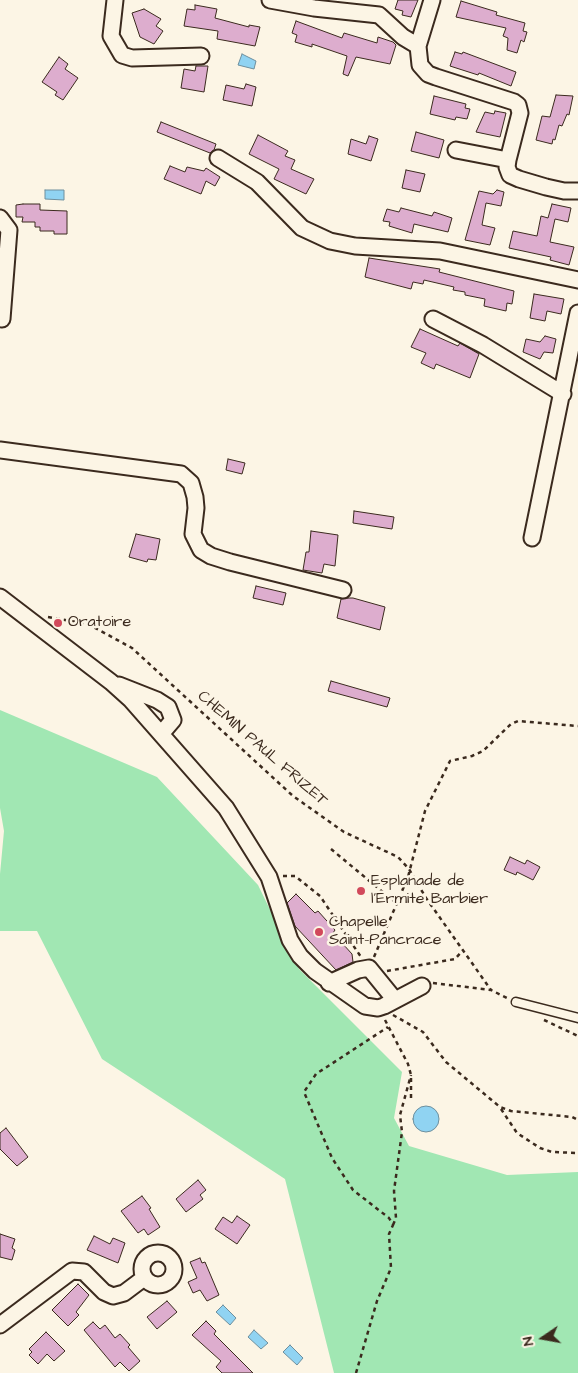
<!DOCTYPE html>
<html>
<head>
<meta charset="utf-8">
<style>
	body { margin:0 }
	#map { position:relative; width:578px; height:1373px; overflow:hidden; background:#fcf5e5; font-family:"Architects Daughter",sans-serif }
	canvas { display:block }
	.north { position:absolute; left:518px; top:1313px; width:50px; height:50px; -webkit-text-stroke:4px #fcf5e5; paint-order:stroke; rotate:258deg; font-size:14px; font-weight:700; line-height:20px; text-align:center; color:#3b2a1e }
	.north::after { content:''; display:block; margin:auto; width:18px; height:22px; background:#3b2a1e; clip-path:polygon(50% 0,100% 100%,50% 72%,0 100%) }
</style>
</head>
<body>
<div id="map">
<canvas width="578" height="1373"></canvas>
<div class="north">N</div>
</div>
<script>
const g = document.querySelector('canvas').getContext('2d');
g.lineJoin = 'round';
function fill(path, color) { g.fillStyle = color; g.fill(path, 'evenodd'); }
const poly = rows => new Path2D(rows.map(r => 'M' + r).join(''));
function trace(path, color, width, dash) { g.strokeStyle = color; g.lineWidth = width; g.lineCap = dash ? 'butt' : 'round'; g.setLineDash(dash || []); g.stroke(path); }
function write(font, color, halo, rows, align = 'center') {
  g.font = font + ' "Architects Daughter",sans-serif'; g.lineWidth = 5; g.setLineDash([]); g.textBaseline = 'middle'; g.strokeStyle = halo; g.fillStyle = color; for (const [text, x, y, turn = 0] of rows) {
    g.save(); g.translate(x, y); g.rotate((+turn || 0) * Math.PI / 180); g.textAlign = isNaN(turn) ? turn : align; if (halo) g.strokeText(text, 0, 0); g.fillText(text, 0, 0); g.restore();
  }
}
fill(poly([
	[0,710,157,777,258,885,299,969,402,1072,394,1118,409,1146,507,1175,578,1172,578,1373,334,1373,285,1179,102,1059,37,931,0,931,0,874,4,831,0,808]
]), '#a1e7b3');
const water = poly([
	[242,54,256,61,254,69,238,65,242,54],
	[45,190,64,190,64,200,45,199,45,190],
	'413 1119a13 13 0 1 1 26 0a13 13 0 1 1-26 0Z',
	[223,1305,236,1318,230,1325,216,1312,223,1305],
	[254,1330,268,1343,261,1349,248,1337,254,1330],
	[290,1345,303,1358,297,1365,283,1352,290,1345]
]);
fill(water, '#90d3f2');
trace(water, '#6e8f9d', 1);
const building = poly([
	[398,0,418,0,411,17,402,15,403,11,395,9,398,0],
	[461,1,497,12,496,15,525,23,523,31,527,32,524,42,521,40,517,53,507,50,508,38,503,36,506,28,456,17,461,1],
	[195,5,217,9,215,18,249,27,249,25,260,27,255,46,217,39,218,31,184,26,187,9,195,10,195,5],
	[144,9,161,19,156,26,163,31,154,44,140,37,132,13,144,9],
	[296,21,342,38,344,33,377,43,378,37,393,42,396,45,390,64,356,57,348,76,343,74,347,56,312,44,312,47,295,42,297,35,292,33,296,21],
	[455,52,462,54,463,52,516,72,511,86,479,73,478,75,450,66,455,52],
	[59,57,68,64,65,69,78,78,63,100,55,95,57,92,42,82,59,57],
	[196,66,208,66,204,92,181,88,184,69,195,71,196,66],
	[246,84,256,87,252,106,223,100,226,85,244,89,246,84],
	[556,95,573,96,569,115,567,114,562,126,559,125,555,140,553,139,552,144,536,140,542,116,550,117,556,95],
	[434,96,466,104,465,108,470,109,467,119,456,117,455,120,430,114,434,96],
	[495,111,506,113,500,137,476,132,485,112,494,114,495,111],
	[161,122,216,144,214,150,210,153,157,132,161,122],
	[416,132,444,140,439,158,411,151,416,132],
	[258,135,288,151,285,156,295,160,291,169,314,179,306,194,274,179,279,169,249,154,258,135],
	[369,136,378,139,371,161,348,154,351,139,366,144,369,136],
	[170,166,185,172,187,167,204,171,206,168,220,177,215,186,206,181,201,194,164,179,170,166],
	[406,170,425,174,420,192,402,188,406,170],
	[497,190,504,192,501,206,486,203,482,225,495,228,490,245,465,240,479,191,493,194,497,190],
	[23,204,40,204,40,210,67,211,67,234,54,234,54,231,40,231,40,227,35,227,35,222,22,222,23,217,16,217,16,205,23,204],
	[552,204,571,208,568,222,555,219,550,242,574,247,569,265,550,260,551,257,509,248,513,231,537,236,541,216,548,218,552,204],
	[401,208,432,216,434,212,452,218,448,232,414,224,412,233,389,226,390,222,383,221,387,209,399,212,401,208],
	[369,258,440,269,439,272,514,291,512,304,507,303,506,311,484,306,485,299,465,295,465,292,453,290,454,287,424,280,423,284,413,282,411,289,365,277,369,258],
	[534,294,564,299,561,314,547,311,545,321,530,318,534,294],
	[420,329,458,346,460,343,479,354,470,378,436,364,434,369,421,363,426,353,411,347,420,329],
	[545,336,556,339,553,353,544,352,540,359,523,352,526,339,540,342,545,336],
	[228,459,245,463,242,474,226,470,228,459],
	[354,511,394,517,392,529,353,523,354,511],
	[311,531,338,535,335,566,324,564,322,573,303,570,306,552,309,552,311,531],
	[136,534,160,539,156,560,148,559,147,562,129,557,136,534],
	[256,586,286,593,283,605,253,598,256,586],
	[348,598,353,598,385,607,380,630,337,618,341,599,348,598],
	[331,681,390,698,387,707,328,691,331,681],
	[510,857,525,864,527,860,540,867,533,880,517,872,516,875,504,870,510,857],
	[296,894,315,913,318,911,335,930,333,933,352,954,353,962,336,970,295,926,287,903,296,894],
	[6,1128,28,1157,17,1166,0,1149,0,1133,6,1128],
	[198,1180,206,1190,200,1195,203,1199,186,1212,176,1199,198,1180],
	[142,1196,151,1208,149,1209,160,1227,148,1235,144,1229,138,1233,121,1211,142,1196],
	[237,1216,250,1225,237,1244,215,1229,223,1217,232,1223,237,1216],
	[0,1234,15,1239,12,1248,15,1250,12,1260,0,1257,0,1234],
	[94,1236,110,1244,113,1238,125,1243,118,1263,87,1250,94,1236],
	[200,1258,202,1263,205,1262,219,1295,207,1301,200,1290,193,1293,188,1282,197,1278,190,1262,200,1258],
	[78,1284,89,1295,76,1312,79,1315,68,1326,52,1310,78,1284],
	[167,1301,177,1312,157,1329,147,1317,167,1301],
	[206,1321,216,1331,214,1334,253,1373,222,1373,216,1367,221,1361,192,1335,206,1321],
	[93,1322,100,1329,105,1325,115,1338,120,1334,130,1345,128,1347,140,1361,129,1371,120,1362,115,1367,84,1330,93,1322],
	[46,1332,65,1351,54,1361,47,1354,38,1364,29,1355,32,1352,29,1349,46,1332]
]);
fill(building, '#ddadce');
trace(building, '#3b2a1e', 1);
const service = poly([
	[516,1002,578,1018]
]);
const minor = poly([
	[115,0,111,36,122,55,132,58,201,56],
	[270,0,314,8,379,15,403,37,418,46],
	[432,0,418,46,420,65,428,74,436,77,514,102,518,105,520,113,508,160,507,167,510,175,519,179,546,187,564,191,578,191],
	[456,150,508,160],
	[218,158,257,182,302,228,330,241,355,246,440,251,578,280],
	[0,218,9,230,2,319],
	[433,319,483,345,563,394],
	[0,450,181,474,191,483,195,497,196,508,193,534,201,550,211,556,230,562,343,590],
	[532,538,578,313],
	[0,597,111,682,131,700,226,808,269,877,290,940,300,956,315,971,365,1006,378,1008,384,1006,422,986],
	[119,685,157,700,168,707,173,720,161,734],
	[329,983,358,970,369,968,395,1000],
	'142 1269a16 16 0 1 1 32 0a16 16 0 1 1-32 0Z',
	[0,1325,72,1271,84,1272,104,1292,113,1296,124,1293,144,1278]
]);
trace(service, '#3b2a1e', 11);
trace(minor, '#3b2a1e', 19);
trace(poly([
	[48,617,88,624,132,648,293,796,344,832,398,857,409,869,426,898,491,990],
	[331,849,396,903],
	[283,876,295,876,320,896,361,957],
	[374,957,408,877,425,811,450,761,472,756,483,751,511,724,518,721,578,726],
	[387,971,455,959,463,950],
	[433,983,491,990,507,998],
	[393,1015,423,1032,446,1062,500,1107,511,1111,572,1117,578,1120],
	[385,1020,408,1064,411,1075,411,1100],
	[544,1020,578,1036],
	[501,1109,517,1133,540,1148,552,1152,578,1153],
	[393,1225,396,1218,394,1191,402,1132,400,1115,411,1075],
	[356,1373,377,1301,391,1268,389,1234,393,1225,389,1218,353,1190,332,1158,304,1092,316,1074,388,1027]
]), '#3b2a1e', 2.5, [4, 4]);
trace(service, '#fcf5e5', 8);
trace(minor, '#fcf5e5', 15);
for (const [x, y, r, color] of [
	[58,623,5,"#d1495b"],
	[361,891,5,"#d1495b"],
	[319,932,5,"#d1495b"]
]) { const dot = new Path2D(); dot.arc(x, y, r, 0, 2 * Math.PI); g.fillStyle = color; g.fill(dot); trace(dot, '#fcf5e5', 2); }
write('16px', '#3b2a1e', '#fcf5e5', [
	["Oratoire",68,623],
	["Esplanade de",371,882],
	["l'Ermite Barbier",371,900],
	["Chapelle",329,923],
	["Saint-Pancrace",329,941]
], 'left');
write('16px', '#3b2a1e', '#fcf5e5', [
	["CHEMIN PAUL FRIZET",262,749,41]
]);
</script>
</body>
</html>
